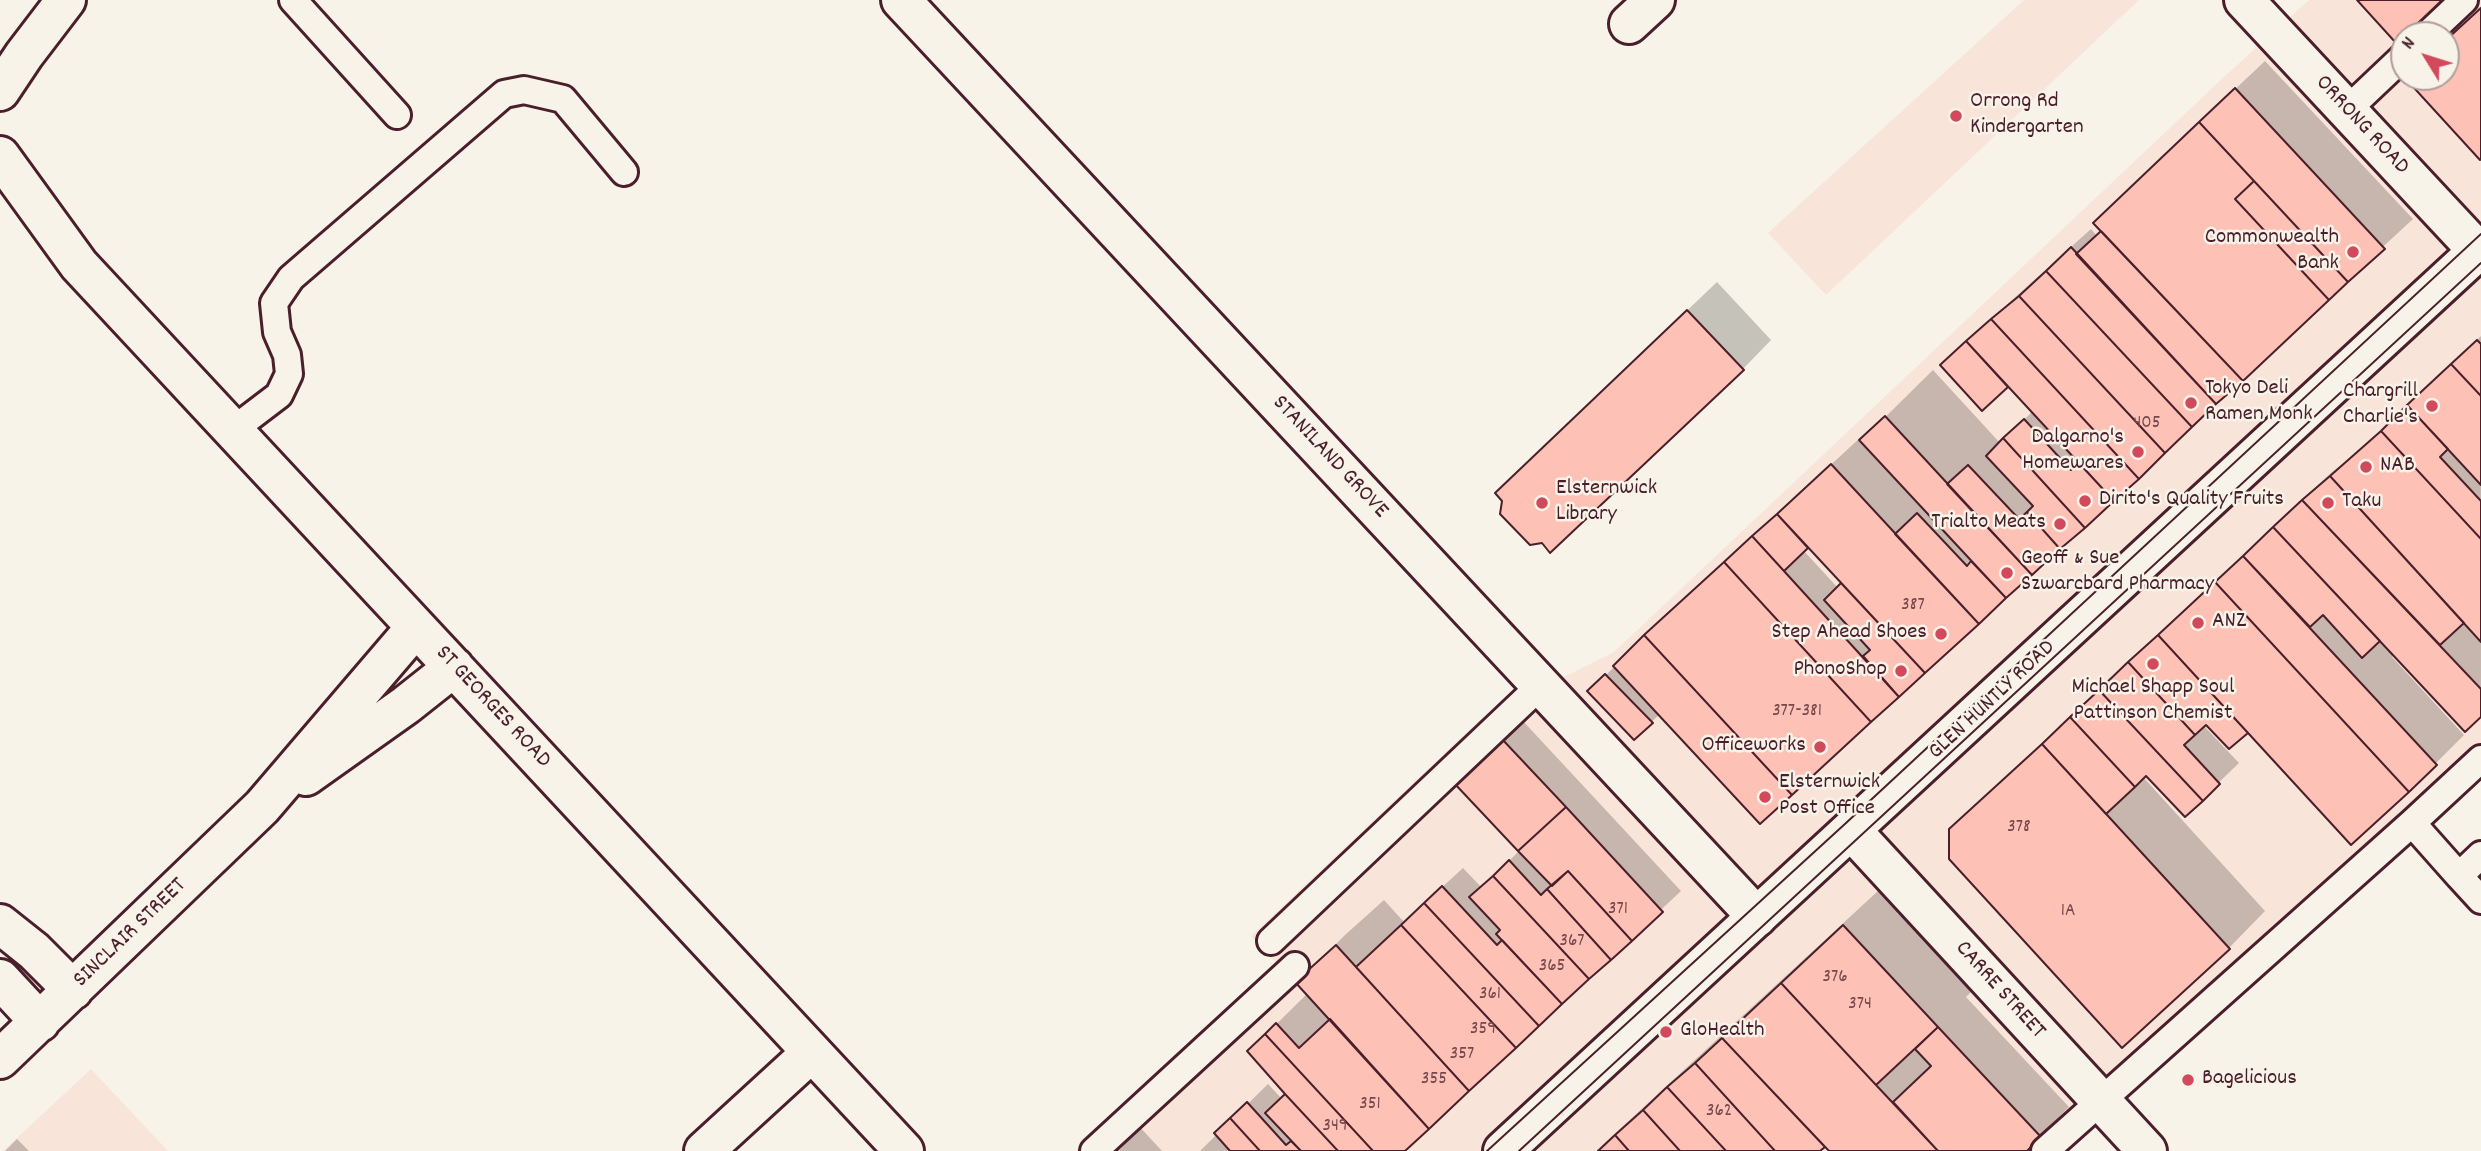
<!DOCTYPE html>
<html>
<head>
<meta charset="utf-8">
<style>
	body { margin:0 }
	#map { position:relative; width:2481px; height:1151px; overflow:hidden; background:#f7f3e8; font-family:Dekko,sans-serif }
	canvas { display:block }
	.north { position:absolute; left:2390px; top:21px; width:70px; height:70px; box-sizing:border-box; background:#f7f3e8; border:2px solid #b29e9c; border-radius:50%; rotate:308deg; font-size:19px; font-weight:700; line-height:28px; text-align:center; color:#4a1f2b }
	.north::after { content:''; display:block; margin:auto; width:24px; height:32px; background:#d1495b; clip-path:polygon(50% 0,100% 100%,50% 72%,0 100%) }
</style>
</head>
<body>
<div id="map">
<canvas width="2481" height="1151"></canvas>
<div class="north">N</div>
</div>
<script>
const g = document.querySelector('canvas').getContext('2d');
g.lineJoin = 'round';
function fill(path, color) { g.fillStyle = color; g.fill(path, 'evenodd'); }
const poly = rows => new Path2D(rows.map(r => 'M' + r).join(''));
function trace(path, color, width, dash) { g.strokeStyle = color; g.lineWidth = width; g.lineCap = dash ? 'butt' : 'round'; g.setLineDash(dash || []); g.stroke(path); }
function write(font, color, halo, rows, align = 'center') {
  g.font = font + ' Dekko,sans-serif'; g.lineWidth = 5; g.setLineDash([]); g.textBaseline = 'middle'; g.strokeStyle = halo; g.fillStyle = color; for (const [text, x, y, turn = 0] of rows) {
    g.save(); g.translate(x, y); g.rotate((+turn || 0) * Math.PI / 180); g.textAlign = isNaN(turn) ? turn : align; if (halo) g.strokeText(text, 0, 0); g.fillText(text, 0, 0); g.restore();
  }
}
fill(poly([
	[2024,0,2139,0,1826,295,1768,233],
	[2309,0,2481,0,2481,779,2055,1151,1076,1151,1279,966,1251,936,1482,718,1614,652,2225,76],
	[2404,35,2446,35,2446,77,2404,77],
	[91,1069,168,1151,3,1151]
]), '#f9e4d9');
fill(poly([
	[2481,6,2481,157,2407,78,2446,77,2446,39],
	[2265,61,2413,219,1760,822,1660,714,1634,738,1590,691,1644,637,1861,437,1863,439,1933,370,2000,443,2033,411,2008,385,1982,409,1962,345,2091,229,2097,236,2103,230,2143,176],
	[1808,545,1843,583,1838,588,1803,550],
	[1717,282,1771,340,1743,369,1526,464],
	[2481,336,2481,715,2395,655,2392,657,2464,735,2435,764,2248,730,2229,747,2206,722,2203,725,2239,763,2185,815,2146,774,2143,777,2265,911,2229,948,1950,829,2332,472,2352,457,2412,402],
	[1522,720,1681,891,1403,1151,1200,1151,1268,1084,1282,1099,1287,1093,1249,1051,1308,993,1298,982,1345,935,1384,900,1404,922,1463,868,1482,888,1520,850,1457,783],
	[1891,879,1984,979,1966,997,2069,1107,2024,1151,1831,1151,1825,1144,1817,1151,1596,1151],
	[1137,1124,1162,1151,1107,1151],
	[17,1139,29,1151,5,1151]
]), '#0003');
const building = poly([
	[2357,0,2446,0,2396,43,2357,0],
	[2481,8,2481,159,2480,160,2405,78,2446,77,2446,40,2481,8],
	[2235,88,2385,249,2348,282,2199,122,2235,88],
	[2199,122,2254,181,2235,199,2329,300,2243,381,2093,223,2199,122],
	[2254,181,2348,282,2329,300,2235,199,2254,181],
	[2101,231,2243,381,2216,404,2076,254,2101,231],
	[2071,247,2216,404,2192,427,2046,271,2071,247],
	[2046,271,2192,427,2165,453,2019,296,2046,271],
	[2019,296,2165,453,2139,479,1991,319,2019,296],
	[1687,310,1744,370,1550,553,1542,543,1530,545,1500,514,1502,501,1495,493,1687,310],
	[1991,319,2139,479,2114,501,1966,341,1991,319],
	[2477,340,2481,344,2481,396,2451,364,2477,340],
	[1966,341,2008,387,1982,411,1940,365,1966,341],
	[2451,364,2481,396,2481,485,2407,405,2451,364],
	[2407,405,2448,449,2440,457,2481,501,2481,539,2381,431,2407,405],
	[1885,416,2032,575,2006,598,1859,440,1885,416],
	[2024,419,2071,470,2079,463,2114,501,2085,528,2003,438,2024,419],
	[2381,431,2481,539,2481,642,2330,476,2381,431],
	[2003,438,2085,528,2060,549,2027,512,2033,506,1986,456,2003,438],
	[1831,464,1979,624,1925,673,1777,514,1831,464],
	[1968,465,2019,519,2027,512,2060,549,2032,575,1947,484,1968,465],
	[2330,476,2464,623,2440,645,2302,500,2330,476],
	[2302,500,2481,689,2481,717,2465,732,2273,527,2302,500],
	[1917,513,1967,566,1971,561,2006,598,1979,624,1895,534,1917,513],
	[1777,514,1808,548,1784,571,1752,536,1777,514],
	[2273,527,2380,641,2362,658,2323,615,2310,627,2243,556,2273,527],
	[1752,536,1899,697,1871,722,1724,562,1752,536],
	[2243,556,2437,765,2409,792,2215,582,2243,556],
	[1724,562,1871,722,1792,795,1644,635,1724,562],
	[2215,582,2409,792,2351,845,2158,635,2215,582],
	[1841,583,1925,673,1899,697,1863,656,1870,650,1824,600,1841,583],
	[1644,635,1792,795,1760,824,1613,666,1644,635],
	[2158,635,2248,733,2229,749,2206,725,2195,735,2128,662,2158,635],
	[2128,662,2195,735,2184,745,2220,784,2203,801,2099,690,2128,662],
	[1605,674,1653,723,1634,740,1587,691,1605,674],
	[2099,690,2203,801,2185,817,2146,776,2135,787,2070,717,2099,690],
	[2070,717,2135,787,2106,814,2042,744,2070,717],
	[1501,738,1566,807,1518,851,1454,783,1501,738],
	[2042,744,2230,949,2122,1048,1949,859,1949,829,2042,744],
	[1566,807,1663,912,1632,941,1568,871,1552,886,1518,851,1566,807],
	[1509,860,1541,895,1547,889,1611,960,1589,979,1493,876,1509,860],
	[1568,871,1632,941,1611,960,1547,889,1568,871],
	[1493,876,1589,979,1562,1004,1496,934,1500,930,1469,897,1493,876],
	[1442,886,1497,945,1502,940,1562,1004,1539,1026,1424,903,1442,886],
	[1424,903,1539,1026,1516,1048,1401,925,1424,903],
	[1401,925,1516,1048,1469,1091,1356,967,1401,925],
	[1843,925,1938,1027,1876,1085,1781,983,1843,925],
	[1336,945,1469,1091,1429,1129,1295,982,1336,945],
	[1781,983,1876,1085,1938,1151,1829,1151,1722,1038,1781,983],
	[1330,1019,1429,1129,1405,1151,1373,1151,1265,1034,1276,1023,1299,1048,1330,1019],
	[1938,1027,2041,1137,2027,1151,1938,1151,1893,1102,1931,1066,1915,1049,1938,1027],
	[1265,1034,1373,1151,1338,1151,1285,1094,1247,1051,1265,1034],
	[1722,1038,1825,1147,1820,1151,1775,1151,1695,1063,1722,1038],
	[1695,1063,1775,1151,1726,1151,1667,1087,1695,1063],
	[1667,1087,1726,1151,1680,1151,1643,1110,1667,1087],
	[1285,1094,1338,1151,1301,1151,1265,1113,1285,1094],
	[1247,1102,1286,1145,1291,1141,1301,1151,1260,1151,1230,1118,1247,1102],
	[1643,1110,1680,1151,1629,1151,1615,1135,1643,1110],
	[1230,1118,1260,1151,1230,1151,1214,1133,1230,1118],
	[1615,1135,1629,1151,1598,1151,1615,1135]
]);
fill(building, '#fdc2b5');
trace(building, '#4a1f2b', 2);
const lane = poly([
	[293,0,397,115],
	[2427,35,2464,0],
	[2347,110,2404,56],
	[233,430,279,395,289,374,287,355,277,332,274,303,291,278,504,94,524,90,563,99,624,172],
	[2412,823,2459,876],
	[2481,855,2459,876,2481,900],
	[1271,941,1541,685],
	[1094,1151,1295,966],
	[2045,1151,2412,823,2481,759]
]);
const street = poly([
	[901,0,1757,917],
	[1629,24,1655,0],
	[0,91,24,55,66,0],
	[0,156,79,265,904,1151],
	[306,776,406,705,454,667],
	[1852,831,2147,1151],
	[0,924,34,951,73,990],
	[0,979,40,1022],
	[0,1059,262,807,416,627],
	[704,1151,812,1052]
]);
const secondary = poly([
	[2244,0,2478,251],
	[1503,1151,2481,248]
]);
trace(lane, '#4a1f2b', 32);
trace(street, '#4a1f2b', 44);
trace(secondary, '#4a1f2b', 44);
trace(lane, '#f7f3e8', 26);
trace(street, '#f7f3e8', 38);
trace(secondary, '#f7f3e8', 38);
trace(poly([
	[1487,1151,1846,823,2481,234],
	[1519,1151,2481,263]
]), '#4a1f2b', 2);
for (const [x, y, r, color] of [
	[1956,116,7,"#d1495b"],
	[2353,252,7,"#d1495b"],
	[2191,403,7,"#d1495b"],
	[2432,406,7,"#d1495b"],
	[2138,452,7,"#d1495b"],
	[2366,467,7,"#d1495b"],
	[2085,501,7,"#d1495b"],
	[1542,503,7,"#d1495b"],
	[2328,503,7,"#d1495b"],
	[2060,524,7,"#d1495b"],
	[2007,573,7,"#d1495b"],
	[2198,623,7,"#d1495b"],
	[1941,634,7,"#d1495b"],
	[2153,664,7,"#d1495b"],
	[1901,671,7,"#d1495b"],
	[1820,747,7,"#d1495b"],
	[1765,797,7,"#d1495b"],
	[1666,1032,7,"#d1495b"],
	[2188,1080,7,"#d1495b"]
]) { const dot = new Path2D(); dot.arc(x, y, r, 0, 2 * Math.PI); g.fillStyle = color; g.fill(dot); trace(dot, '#f7f3e8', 2.5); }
write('19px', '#77484e', null, [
	["405",2147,424],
	["387",1913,606],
	["377-381",1797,712],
	["378",2019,828],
	["371",1618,910],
	["1A",2068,912],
	["367",1572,942],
	["365",1552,967],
	["376",1835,978],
	["361",1490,995],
	["374",1860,1005],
	["359",1483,1030],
	["357",1462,1055],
	["355",1434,1080],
	["351",1370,1105],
	["362",1719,1112],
	["349",1335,1127]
]);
write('23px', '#4a1f2b', '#f7f3e8', [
	["Orrong Rd",1970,103],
	["Kindergarten",1970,129],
	["Commonwealth",2339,239,"right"],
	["Bank",2339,265,"right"],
	["Tokyo Deli",2205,390],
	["Ramen Monk",2205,416],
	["Chargrill",2418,393,"right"],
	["Charlie's",2418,419,"right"],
	["Dalgarno's",2124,439,"right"],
	["Homewares",2124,465,"right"],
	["NAB",2380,467],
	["Elsternwick",1556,490],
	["Library",1556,516],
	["Dirito's Quality Fruits",2099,501],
	["Taku",2342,503],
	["Trialto Meats",2046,524,"right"],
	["Geoff & Sue",2021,560],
	["Szwarcbard Pharmacy",2021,586],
	["ANZ",2212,623],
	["Step Ahead Shoes",1927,634,"right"],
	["PhonoShop",1887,671,"right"],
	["Michael Shapp Soul",2153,689,"center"],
	["Pattinson Chemist",2153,715,"center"],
	["Officeworks",1806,747,"right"],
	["Elsternwick",1779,784],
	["Post Office",1779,810],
	["GloHealth",1680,1032],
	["Bagelicious",2202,1080]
], 'left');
write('23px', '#4a1f2b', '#f7f3e8', [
	["ORRONG ROAD",2361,126,47],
	["STANILAND GROVE",1329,458,47],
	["GLEN HUNTLY ROAD",1993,701,-43],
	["ST GEORGES ROAD",492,708,47],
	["SINCLAIR STREET",131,934,-44],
	["CARRE STREET",1999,991,48]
]);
</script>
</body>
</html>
